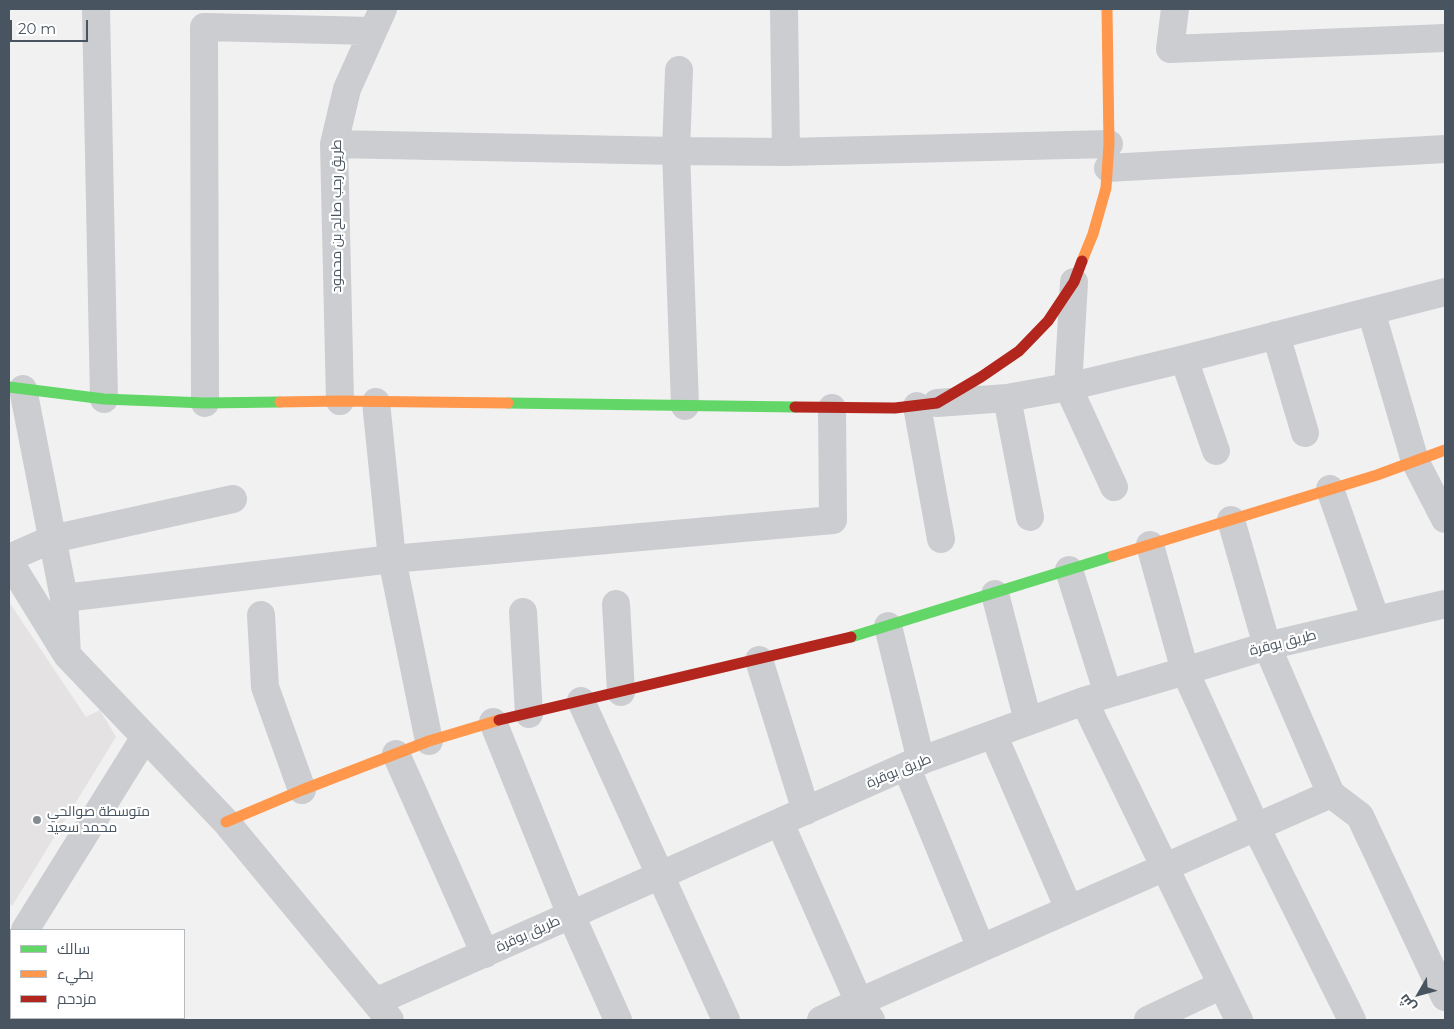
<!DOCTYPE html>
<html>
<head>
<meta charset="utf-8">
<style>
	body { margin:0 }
	#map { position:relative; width:1454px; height:1029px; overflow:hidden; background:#f2f1f1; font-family:Montserrat,Cairo,sans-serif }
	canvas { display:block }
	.frame { position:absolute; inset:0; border:10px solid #48545f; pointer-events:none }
	.legend { position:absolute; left:10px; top:929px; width:175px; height:90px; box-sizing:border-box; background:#fff; border:1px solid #b6bbbf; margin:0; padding:6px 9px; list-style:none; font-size:15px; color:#48545f }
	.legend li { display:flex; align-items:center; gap:10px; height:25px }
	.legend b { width:25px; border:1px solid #b6bbbf }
	.north { position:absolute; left:1394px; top:969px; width:50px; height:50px; -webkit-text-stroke:4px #fff; paint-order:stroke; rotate:232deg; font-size:14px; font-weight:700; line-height:20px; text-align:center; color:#48545f }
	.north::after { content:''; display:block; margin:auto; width:18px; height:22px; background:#48545f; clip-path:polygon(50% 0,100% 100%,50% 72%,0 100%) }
	.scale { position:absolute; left:10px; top:20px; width:78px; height:22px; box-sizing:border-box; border:2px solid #48545f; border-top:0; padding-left:6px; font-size:15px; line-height:18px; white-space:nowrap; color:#48545f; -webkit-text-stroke:4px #fff; paint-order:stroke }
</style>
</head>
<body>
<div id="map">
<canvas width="1454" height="1029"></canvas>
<div class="frame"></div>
<ul class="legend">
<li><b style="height:6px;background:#63d668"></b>سالك</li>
<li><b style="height:6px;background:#ff974d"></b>بطيء</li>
<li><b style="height:6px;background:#b3261e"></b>مزدحم</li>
</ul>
<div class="north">ش</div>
<div class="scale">20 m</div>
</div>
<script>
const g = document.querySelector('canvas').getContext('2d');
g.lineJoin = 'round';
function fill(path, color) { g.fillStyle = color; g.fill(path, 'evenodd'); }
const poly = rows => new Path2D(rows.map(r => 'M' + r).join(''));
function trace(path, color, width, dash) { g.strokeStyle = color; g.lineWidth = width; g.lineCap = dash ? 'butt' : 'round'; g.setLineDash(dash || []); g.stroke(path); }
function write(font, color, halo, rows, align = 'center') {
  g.font = font + ' Montserrat,Cairo,sans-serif'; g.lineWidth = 4.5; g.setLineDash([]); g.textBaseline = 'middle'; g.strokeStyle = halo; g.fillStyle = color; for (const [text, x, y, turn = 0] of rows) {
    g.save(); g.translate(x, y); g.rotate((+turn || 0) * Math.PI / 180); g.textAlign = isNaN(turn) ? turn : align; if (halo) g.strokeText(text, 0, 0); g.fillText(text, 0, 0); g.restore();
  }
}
fill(poly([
	[9,602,86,717,100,710,116,737,12,906,9,903]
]), '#e4e2e3');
trace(poly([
	[96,9,104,399],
	[784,9,786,152],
	[1175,9,1170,49,1445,38],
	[679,70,676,151,685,406],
	[334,144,676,151,786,152,1109,144],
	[1108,168,1445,149],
	[1074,282,1068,387,1114,487],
	[1371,311,1415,461,1445,519],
	[1276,335,1305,433],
	[1184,359,1216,451],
	[23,389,64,598,67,655,226,822,390,1020],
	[1007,398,1030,517],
	[340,401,334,144,347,89,383,9],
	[376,402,392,559,429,741],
	[205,403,204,27,373,31],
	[937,403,1007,398,1068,387,1184,359,1445,292],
	[917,406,941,539],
	[1330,489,1376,620],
	[1231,520,1267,646,1331,794,1360,816,1445,997],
	[1150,545,1185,671,1256,827,1352,1020],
	[9,558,52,539,233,499],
	[9,561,65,652],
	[1069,570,1108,694],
	[995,594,1028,721],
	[64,598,392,559,833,520,832,408],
	[616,604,621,692],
	[523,612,529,714],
	[261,615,265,687,302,790],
	[888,626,921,761],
	[759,660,806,811],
	[581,701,726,1020],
	[1084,701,1239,1020],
	[493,722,571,915,618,1020],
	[993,734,1069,909],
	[396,754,485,954],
	[906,766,981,948],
	[780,823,859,1002,871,1020],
	[25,930,145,737],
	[9,956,11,952],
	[375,1002,906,766,1084,701,1185,671,1267,646,1445,604],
	[821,1020,859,1002,1331,794],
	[1148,1020,1222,985]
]), '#cbcdd0', 28);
trace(poly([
	[9,387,104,399,205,403,280,402],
	[508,403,795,407],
	[851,637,1113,556],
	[9,985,11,987]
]), '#63d668', 11);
trace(poly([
	[1082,261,1093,234,1106,188,1109,144,1107,9],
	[280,402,340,401,508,403],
	[1113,556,1377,475,1445,450],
	[226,822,302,790,429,741,499,720],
	[52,1018,55,1020]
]), '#ff974d', 11);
trace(poly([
	[795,407,895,408,937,403,981,377,1019,351,1048,321,1074,282,1082,261],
	[499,720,851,637]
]), '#b3261e', 11);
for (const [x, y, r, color] of [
	[37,820,5,"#848b92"]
]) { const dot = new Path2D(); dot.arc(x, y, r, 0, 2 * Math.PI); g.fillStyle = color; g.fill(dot); trace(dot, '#fff', 2); }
write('14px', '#48545f', '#fff', [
	["طريق رجب صالح بن محمود",337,216,-90],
	["طريق بوقرة",1283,643,-14],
	["طريق بوقرة",899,771,-22],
	["طريق بوقرة",528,934,-24]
]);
write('14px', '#48545f', '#fff', [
	["متوسطة صوالحي",47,812],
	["محمد سعيد",47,828]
], 'left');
</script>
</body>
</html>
